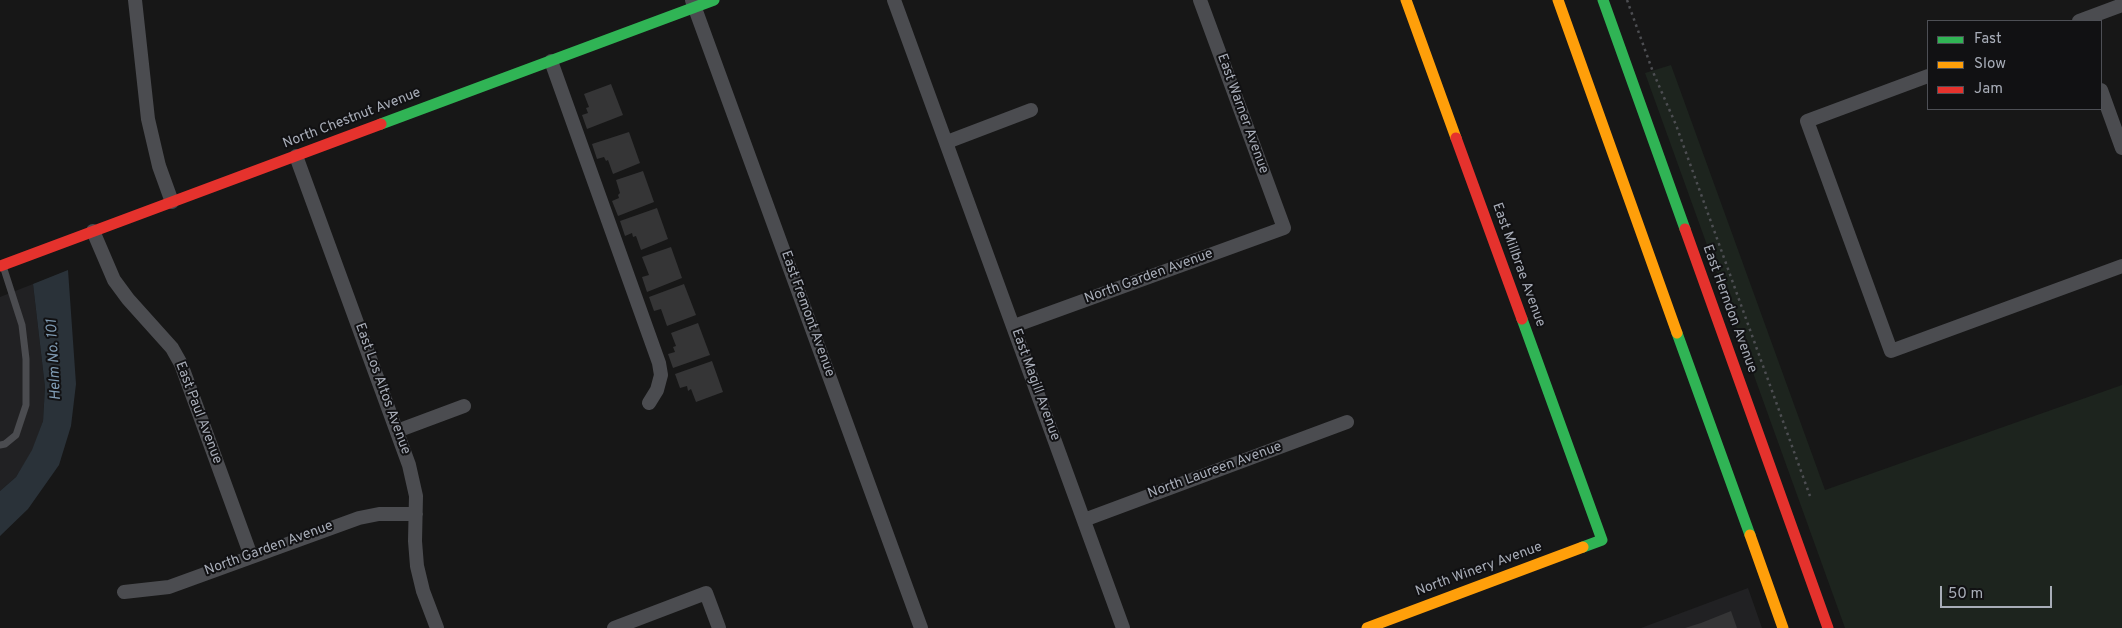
<!DOCTYPE html>
<html>
<head>
<meta charset="utf-8">
<style>
	body { margin:0 }
	#map { position:relative; width:2122px; height:628px; overflow:hidden; background:#171717; font-family:Overpass,sans-serif }
	canvas { display:block }
	.legend { position:absolute; left:1927px; top:20px; width:175px; height:90px; box-sizing:border-box; background:#111113; border:1px solid #4d4f55; margin:0; padding:6px 9px; list-style:none; font-size:15px; color:#a8adb8 }
	.legend li { display:flex; align-items:center; gap:10px; height:25px }
	.legend b { width:25px; border:1px solid #4d4f55 }
	.scale { position:absolute; left:1940px; top:586px; width:112px; height:22px; box-sizing:border-box; border:2px solid #a8adb8; border-top:0; padding-left:6px; font-size:15px; line-height:18px; white-space:nowrap; color:#a8adb8; -webkit-text-stroke:4px #111113; paint-order:stroke }
</style>
</head>
<body>
<div id="map">
<canvas width="2122" height="628"></canvas>
<ul class="legend">
<li><b style="height:6px;background:#30b455"></b>Fast</li>
<li><b style="height:6px;background:#ff9f0a"></b>Slow</li>
<li><b style="height:6px;background:#e5322d"></b>Jam</li>
</ul>
<div class="scale">50 m</div>
</div>
<script>
const g = document.querySelector('canvas').getContext('2d');
g.lineJoin = 'round';
function fill(path, color) { g.fillStyle = color; g.fill(path, 'evenodd'); }
const poly = rows => new Path2D(rows.map(r => 'M' + r).join(''));
function trace(path, color, width, dash) { g.strokeStyle = color; g.lineWidth = width; g.lineCap = dash ? 'butt' : 'round'; g.setLineDash(dash || []); g.stroke(path); }
function write(font, color, halo, rows, align = 'center') {
  g.font = font + ' Overpass,sans-serif'; g.lineWidth = 4; g.setLineDash([]); g.textBaseline = 'middle'; g.strokeStyle = halo; g.fillStyle = color; for (const [text, x, y, turn = 0] of rows) {
    g.save(); g.translate(x, y); g.rotate((+turn || 0) * Math.PI / 180); g.textAlign = isNaN(turn) ? turn : align; if (halo) g.strokeText(text, 0, 0); g.fillText(text, 0, 0); g.restore();
  }
}
fill(poly([
	[33,284,45,387,43,421,33,450,16,477,0,491,0,297],
	[1748,588,1762,628,1641,628]
]), '#212123');
fill(poly([
	[1671,65,1825,490,2122,385,2122,628,1845,628,1645,73]
]), '#1d241e');
fill(poly([
	[68,270,76,384,71,426,59,465,28,509,0,536,0,491,16,477,32,450,43,421,45,387,33,284]
]), '#2a3239');
fill(poly([
	[611,84,623,115,587,129,582,115,588,113,586,108,589,107,584,94],
	[629,132,640,163,613,174,608,160,606,161,604,157,597,159,592,144],
	[643,171,654,202,618,216,612,201,619,198,618,195,620,193,616,180],
	[657,208,668,239,641,250,636,236,633,237,632,233,625,236,620,221],
	[671,247,682,278,647,292,642,277,649,275,642,257],
	[684,284,696,315,667,326,661,309,654,311,649,297],
	[698,323,710,355,673,368,668,354,675,352,673,347,676,346,671,333],
	[712,361,723,392,696,402,691,389,688,391,687,386,680,388,675,374],
	[1731,611,1737,628,1685,628,1701,623]
]), '#353536');
trace(poly([
	[1627,0,1653,72,1676,125,1810,496]
]), '#4d4e52', 2.5, [2.5, 4]);
trace(poly([
	[0,445,5,444,16,435,26,405,26,359,22,325,3,266]
]), '#4b4c50', 7);
trace(poly([
	[135,0,148,119,159,166,172,202],
	[692,0,921,628],
	[894,0,1123,628],
	[2079,21,2122,5],
	[551,61,659,363,661,375,657,390,649,403],
	[1928,76,1807,121,1891,351,2122,266],
	[2101,90,2122,148],
	[947,142,1031,110],
	[296,156,409,465,416,496,415,541,417,566,423,591,437,628],
	[93,231,114,280,128,299,172,348,181,364,251,556],
	[1014,326,1284,228,1200,0],
	[397,431,464,406],
	[1084,520,1347,422],
	[124,592,169,587,359,518,379,514,416,514],
	[614,628,706,593,719,628]
]), '#4b4c50', 14);
trace(poly([
	[1603,0,1685,229],
	[381,124,714,0],
	[1522,319,1602,540,1583,547],
	[1677,333,1750,535]
]), '#30b455', 11);
trace(poly([
	[1406,0,1456,138],
	[1558,0,1677,333],
	[1750,535,1783,628],
	[1367,628,1583,547]
]), '#ff9f0a', 11);
trace(poly([
	[1456,138,1522,319],
	[1685,229,1828,628],
	[0,266,381,124]
]), '#e5322d', 11);
write('14px', '#a8adb8', '#111113', [
	["East Warner Avenue",1242,114,70],
	["North Chestnut Avenue",352,119,-21],
	["East Millbrae Avenue",1518,265,70],
	["North Garden Avenue",1149,277,-20],
	["East Herndon Avenue",1729,309,70],
	["East Fremont Avenue",807,314,70],
	["East Magill Avenue",1035,385,70],
	["East Los Altos Avenue",382,389,70],
	["East Paul Avenue",198,413,69],
	["North Laureen Avenue",1215,471,-20],
	["North Garden Avenue",269,549,-20],
	["North Winery Avenue",1479,570,-20]
]);
write('italic 15px', '#7f9bb3', '#111113', [
	["Helm No. 101",55,360,-93]
]);
</script>
</body>
</html>
